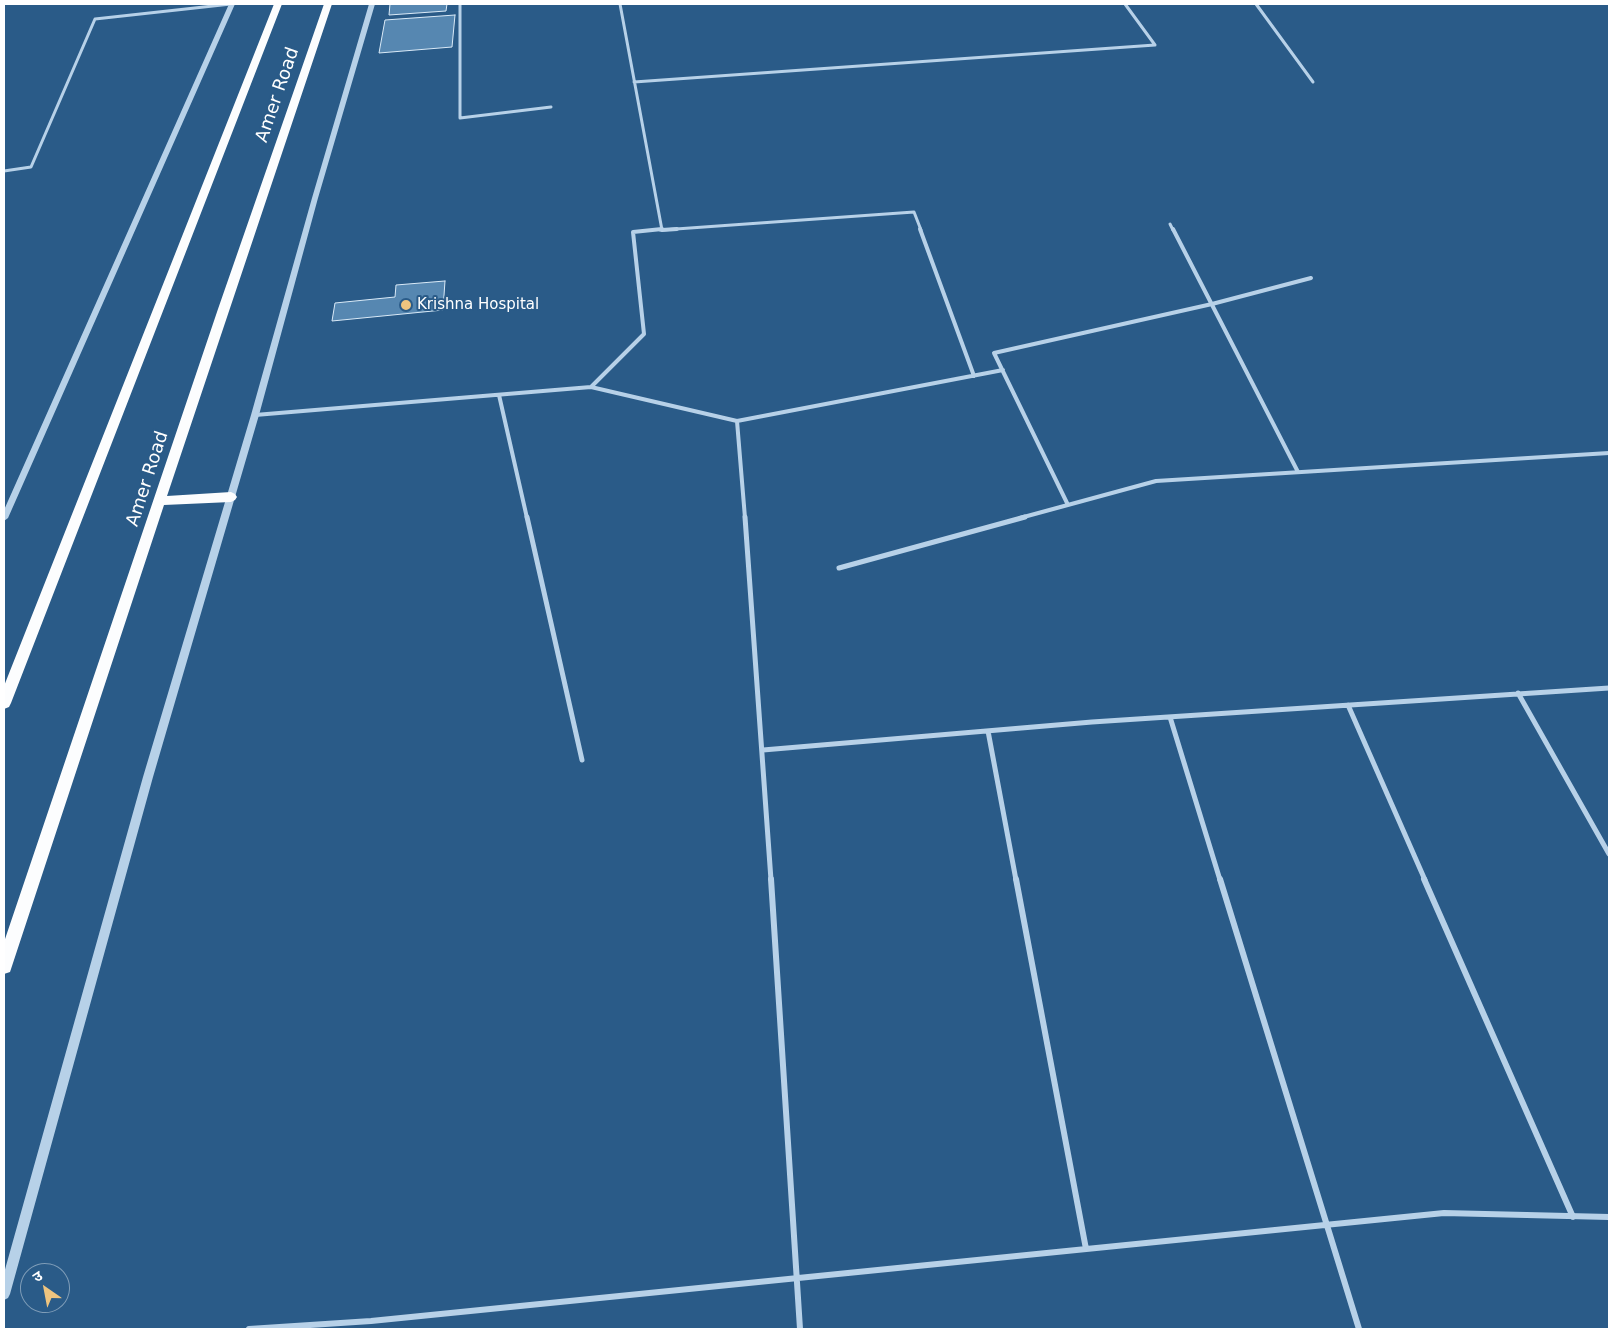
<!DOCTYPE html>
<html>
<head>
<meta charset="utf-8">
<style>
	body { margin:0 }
	#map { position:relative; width:1613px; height:1333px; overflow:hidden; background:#2a5b88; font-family:"DejaVu Sans","Noto Sans Devanagari",sans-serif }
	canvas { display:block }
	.frame { position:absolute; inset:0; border:5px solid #fff; pointer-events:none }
	.north { position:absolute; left:20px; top:1263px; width:50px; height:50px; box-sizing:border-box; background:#2a5b88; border:1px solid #7f9db8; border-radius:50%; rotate:327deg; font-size:14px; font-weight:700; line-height:20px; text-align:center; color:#fff }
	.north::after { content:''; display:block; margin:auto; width:18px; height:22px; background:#eec47f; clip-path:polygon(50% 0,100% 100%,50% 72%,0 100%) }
</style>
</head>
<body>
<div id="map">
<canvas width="1613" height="1333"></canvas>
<div class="frame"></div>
<div class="north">उ</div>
</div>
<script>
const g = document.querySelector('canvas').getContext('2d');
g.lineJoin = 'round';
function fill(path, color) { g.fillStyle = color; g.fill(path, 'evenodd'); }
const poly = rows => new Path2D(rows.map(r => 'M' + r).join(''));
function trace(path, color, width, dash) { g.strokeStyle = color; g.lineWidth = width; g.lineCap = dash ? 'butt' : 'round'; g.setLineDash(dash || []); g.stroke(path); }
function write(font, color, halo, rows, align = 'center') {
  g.font = font + ' "DejaVu Sans",sans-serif'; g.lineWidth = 4; g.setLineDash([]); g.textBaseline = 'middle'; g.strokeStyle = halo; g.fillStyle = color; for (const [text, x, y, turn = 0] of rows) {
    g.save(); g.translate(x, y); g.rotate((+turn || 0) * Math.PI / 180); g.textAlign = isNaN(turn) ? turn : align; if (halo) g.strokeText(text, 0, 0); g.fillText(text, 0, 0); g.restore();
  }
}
const building = poly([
	[390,4,447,4,446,11,389,15,390,4],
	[455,15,452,47,379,53,385,20,455,15],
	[445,281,443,310,332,321,335,303,395,297,396,285,445,281]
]);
fill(building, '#5687b1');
trace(building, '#daeaf7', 1);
trace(poly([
	[460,4,460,118,551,107],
	[620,4,662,230,660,230],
	[1256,4,1313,82],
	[634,82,1155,45,1125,4],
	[4,171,31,167,95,19,231,4],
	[1170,224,1173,230],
	[662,230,914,212,921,230]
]), '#b7d1e8', 3);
trace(poly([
	[920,229,974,376],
	[1173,229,1298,472],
	[662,230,677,229],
	[591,387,737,421,1003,370],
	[499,395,527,518],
	[255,415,591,387,644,334,633,232,662,229],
	[737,421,745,518],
	[1068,505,994,353,1212,304,1311,278],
	[1020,518,1156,481,1609,453]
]), '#b7d1e8', 4);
trace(poly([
	[527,517,582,760],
	[745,517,771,880],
	[839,568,1025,517],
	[1518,693,1609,854],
	[1348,705,1425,880],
	[1170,717,1220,880],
	[988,731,1016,880],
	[763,750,1092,722,1609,688]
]), '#b7d1e8', 5);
trace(poly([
	[771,879,800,1329],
	[1016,879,1086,1249],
	[1220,879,1359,1329],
	[1424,879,1573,1217],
	[249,1329,371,1321,1444,1213,1609,1217]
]), '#b7d1e8', 6);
fill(poly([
	[229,4,235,4,8,518,4,521,4,510,229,4],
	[369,4,375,4,318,198,259,415,153,777,10,1294,8,1298,4,1300,4,1273,143,777,251,415,312,198,369,4]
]), '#b7d1e8');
fill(poly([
	[274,4,282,4,11,703,9,707,4,709,4,686,274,4],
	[324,4,332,4,167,496,231,492,235,494,237,497,235,500,231,502,164,505,12,966,10,972,4,974,4,942,218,309,324,4]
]), '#fcfdfe');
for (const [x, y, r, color] of [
	[406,305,6,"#eec47f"]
]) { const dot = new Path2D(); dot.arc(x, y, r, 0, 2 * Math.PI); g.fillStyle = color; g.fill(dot); trace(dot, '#2a5b88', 2); }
write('15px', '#fff', '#2a5b88', [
	["Krishna Hospital",417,305]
], 'left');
write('18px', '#fff', '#2a5b88', [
	["Amer Road",278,95,-71],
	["Amer Road",148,479,-72]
]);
</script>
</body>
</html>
